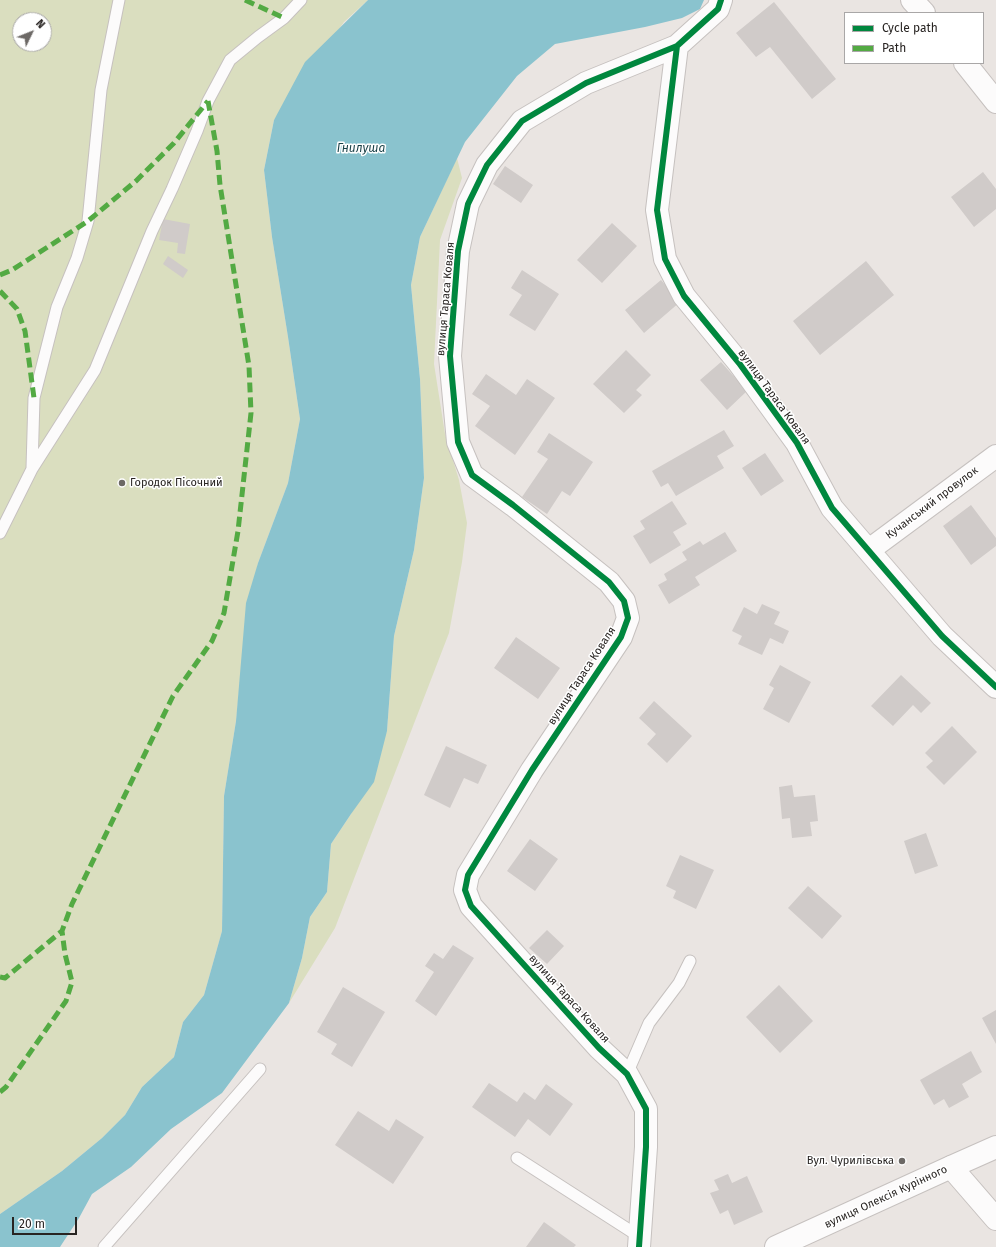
<!DOCTYPE html>
<html>
<head>
<meta charset="utf-8">
<style>
	body { margin:0 }
	#map { position:relative; width:996px; height:1247px; overflow:hidden; background:#eae5e2; font-family:"Fira Sans",sans-serif }
	canvas { display:block }
	.legend { position:absolute; left:844px; top:12px; width:140px; height:52px; box-sizing:border-box; background:#fff; border:1px solid #a9a7a7; margin:0; padding:5px 7px; list-style:none; font-size:12px; color:#282422 }
	.legend li { display:flex; align-items:center; gap:8px; height:20px }
	.legend b { width:20px; border:1px solid #a9a7a7 }
	.north { position:absolute; left:12px; top:12px; width:40px; height:40px; box-sizing:border-box; background:#fff; border:1px solid #a9a7a7; border-radius:50%; rotate:47deg; font-size:11px; font-weight:700; line-height:16px; text-align:center; color:#282422 }
	.north::after { content:''; display:block; margin:auto; width:14px; height:18px; background:#6c6865; clip-path:polygon(50% 0,100% 100%,50% 72%,0 100%) }
	.scale { position:absolute; left:12px; top:1217px; width:65px; height:18px; box-sizing:border-box; border:2px solid #282422; border-top:0; padding-left:5px; font-size:12px; line-height:14px; white-space:nowrap; color:#282422; -webkit-text-stroke:3px #fff; paint-order:stroke }
</style>
</head>
<body>
<div id="map">
<canvas width="996" height="1247"></canvas>
<ul class="legend">
<li><b style="height:5px;background:#00873e"></b>Cycle path</li>
<li><b style="height:5px;background:#53aa43"></b>Path</li>
</ul>
<div class="north">N</div>
<div class="scale">20 m</div>
</div>
<script>
const g = document.querySelector('canvas').getContext('2d');
g.lineJoin = 'round';
function fill(path, color) { g.fillStyle = color; g.fill(path, 'evenodd'); }
const poly = rows => new Path2D(rows.map(r => 'M' + r).join(''));
function trace(path, color, width, dash) { g.strokeStyle = color; g.lineWidth = width; g.lineCap = dash ? 'butt' : 'round'; g.setLineDash(dash || []); g.stroke(path); }
function write(font, color, halo, rows, align = 'center') {
  g.font = font + ' "Fira Sans",sans-serif'; g.lineWidth = 3; g.setLineDash([]); g.textBaseline = 'middle'; g.strokeStyle = halo; g.fillStyle = color; for (const [text, x, y, turn = 0] of rows) {
    g.save(); g.translate(x, y); g.rotate((+turn || 0) * Math.PI / 180); g.textAlign = isNaN(turn) ? turn : align; if (halo) g.strokeText(text, 0, 0); g.fillText(text, 0, 0); g.restore();
  }
}
fill(poly([
	[0,0,368,0,344,22,274,120,264,170,272,237,288,337,300,419,288,483,258,563,242,663,236,721,224,796,222,931,204,995,183,1022,174,1057,142,1087,125,1115,102,1138,62,1171,0,1214],
	[20,20,44,20,44,44,20,44],
	[457,158,462,178,440,240,434,364,445,434,459,480,467,523,462,562,449,633,335,928,289,1003,302,958,310,917,327,892,331,844,351,814,387,731,394,636,414,550,424,478,420,379,411,285,420,237]
]), '#dadebf');
fill(poly([
	[368,0,704,0,700,9,682,18,645,27,555,44,517,76,465,142,420,237,411,285,420,379,424,478,414,550,394,636,387,731,374,782,351,814,331,844,327,892,310,917,302,958,289,1003,222,1093,171,1129,131,1167,92,1194,79,1218,60,1247,0,1247,0,1214,62,1171,102,1138,125,1115,142,1087,174,1057,183,1022,204,995,222,931,224,796,236,721,246,603,258,563,288,483,300,419,288,337,272,237,264,170,274,120,305,62]
]), '#8ac3ce');
fill(poly([
	[774,2,836,79,812,99,770,47,756,57,736,33],
	[505,166,533,185,521,203,493,184],
	[983,172,996,189,996,209,974,227,951,197],
	[163,219,190,224,185,254,177,253,178,243,159,240],
	[612,223,637,246,602,283,577,260],
	[168,256,188,270,183,278,163,264],
	[866,261,894,295,820,355,793,321],
	[522,270,559,294,535,331,509,315,522,295,511,288],
	[661,280,680,302,644,333,625,310],
	[626,350,651,375,636,390,642,395,624,413,593,384],
	[721,362,747,391,727,410,700,380],
	[486,374,516,395,527,379,555,398,515,455,475,426,490,406,472,394],
	[724,430,734,446,717,456,724,468,676,496,668,483,661,487,652,471],
	[549,433,593,462,570,496,562,491,547,514,522,497,548,459,537,452],
	[765,453,784,481,761,496,742,468],
	[672,501,687,524,673,532,681,545,650,564,633,536,645,529,640,521],
	[971,505,996,538,996,546,971,565,943,526],
	[725,532,737,551,695,577,700,585,669,604,658,585,667,580,664,574,687,560,682,552,700,541,703,545],
	[762,604,780,612,774,624,789,631,783,644,770,638,762,655,738,644,742,636,732,631,744,607,757,614],
	[516,637,560,668,538,699,494,668],
	[780,665,811,682,789,723,763,709,774,688,769,685],
	[901,675,931,703,921,713,913,705,893,726,871,706],
	[654,701,692,736,667,763,647,744,656,734,639,718],
	[952,726,977,752,944,785,926,767,933,761,925,753],
	[446,746,487,765,478,784,464,778,450,808,424,795],
	[792,785,794,797,815,795,818,821,810,822,812,836,792,838,790,818,782,819,779,787],
	[926,833,938,866,915,874,904,841],
	[530,839,558,859,535,891,507,871],
	[680,855,714,870,696,909,673,898,676,891,666,886],
	[808,886,842,916,822,939,788,908],
	[547,930,564,946,547,964,529,948],
	[453,945,474,958,436,1016,415,1001,434,972,425,966,434,953,443,959],
	[779,985,813,1021,780,1053,746,1017],
	[343,987,385,1012,352,1067,331,1054,337,1044,317,1032],
	[996,1010,996,1044,982,1018],
	[971,1051,982,1072,962,1084,969,1097,949,1108,944,1099,934,1105,920,1080],
	[489,1083,517,1102,524,1092,535,1100,546,1084,573,1104,550,1136,528,1119,515,1137,472,1107],
	[358,1111,389,1131,396,1119,424,1137,393,1184,335,1145],
	[728,1174,732,1183,747,1176,763,1212,734,1225,728,1210,720,1214,710,1193,719,1190,714,1180],
	[544,1222,576,1245,574,1247,526,1247]
]), '#d0cbc9');
const lane = poly([
	[32,468,34,398,57,307,77,258,88,221,101,90,119,0],
	[0,533,32,469,95,370,152,231,172,189,197,131,208,101,230,60,258,37,284,18,301,0],
	[627,1074,649,1023,679,983,690,961],
	[517,1158,640,1237],
	[104,1247,260,1069]
]);
const street = poly([
	[912,0,924,13],
	[677,46,657,210,665,259,684,296,739,363,797,443,832,508,942,636,996,687],
	[965,63,996,102],
	[869,550,996,456],
	[951,1167,996,1219],
	[639,1247,646,1147,646,1109,627,1074,599,1048,471,906,465,890,468,875,532,770,621,637,628,618,624,601,609,582,513,505,472,475,458,442,450,356,458,251,468,204,487,165,522,121,586,83,677,46,718,9,721,0]
]);
const secondary = poly([
	[776,1247,951,1167,996,1147]
]);
trace(lane, '#c6c1bf', 13);
trace(street, '#c6c1bf', 24);
trace(secondary, '#c6c1bf', 24);
trace(lane, '#fcfbfb', 11);
trace(street, '#fcfbfb', 22);
trace(secondary, '#fcfbfb', 22);
trace(poly([
	[245,0,284,18],
	[0,275,12,270,88,221,136,181,174,143,208,101],
	[0,291,17,309,25,331,34,398],
	[0,977,5,978,62,931],
	[0,1092,6,1087,66,1001,72,982,65,954,62,931,72,904,173,696,212,641,224,613,238,531,251,413,249,366,220,185,217,151,208,101]
]), '#53aa43', 5, [10, 5]);
trace(poly([
	[677,46,657,210,665,259,684,296,739,363,797,443,832,508,942,636,996,687],
	[639,1247,646,1147,646,1109,627,1074,599,1048,471,906,465,890,468,875,532,770,621,637,628,618,624,601,609,582,513,505,472,475,458,442,450,356,458,251,468,204,487,165,522,121,586,83,677,46,718,9,721,0]
]), '#00873e', 6);
for (const [x, y, r, color] of [
	[122,483,4,"#6c6865"],
	[902,1161,4,"#6c6865"]
]) { const dot = new Path2D(); dot.arc(x, y, r, 0, 2 * Math.PI); g.fillStyle = color; g.fill(dot); trace(dot, '#fff', 1.5); }
write('11px', '#282422', '#fff', [
	["вулиця Тараса Коваля",446,299,-85],
	["вулиця Тараса Коваля",774,397,54],
	["Кучанський провулок",932,503,-37],
	["вулиця Тараса Коваля",582,676,-57],
	["вулиця Тараса Коваля",569,999,48],
	["вулиця Олексія Курінного",886,1197,-25]
]);
write('11px', '#282422', '#fff', [
	["Городок Пісочний",130,483],
	["Вул. Чурилівська",894,1161,"right"]
], 'left');
write('italic 12px', '#173f46', '#fff', [
	["Гнилуша",361,149]
]);
</script>
</body>
</html>
